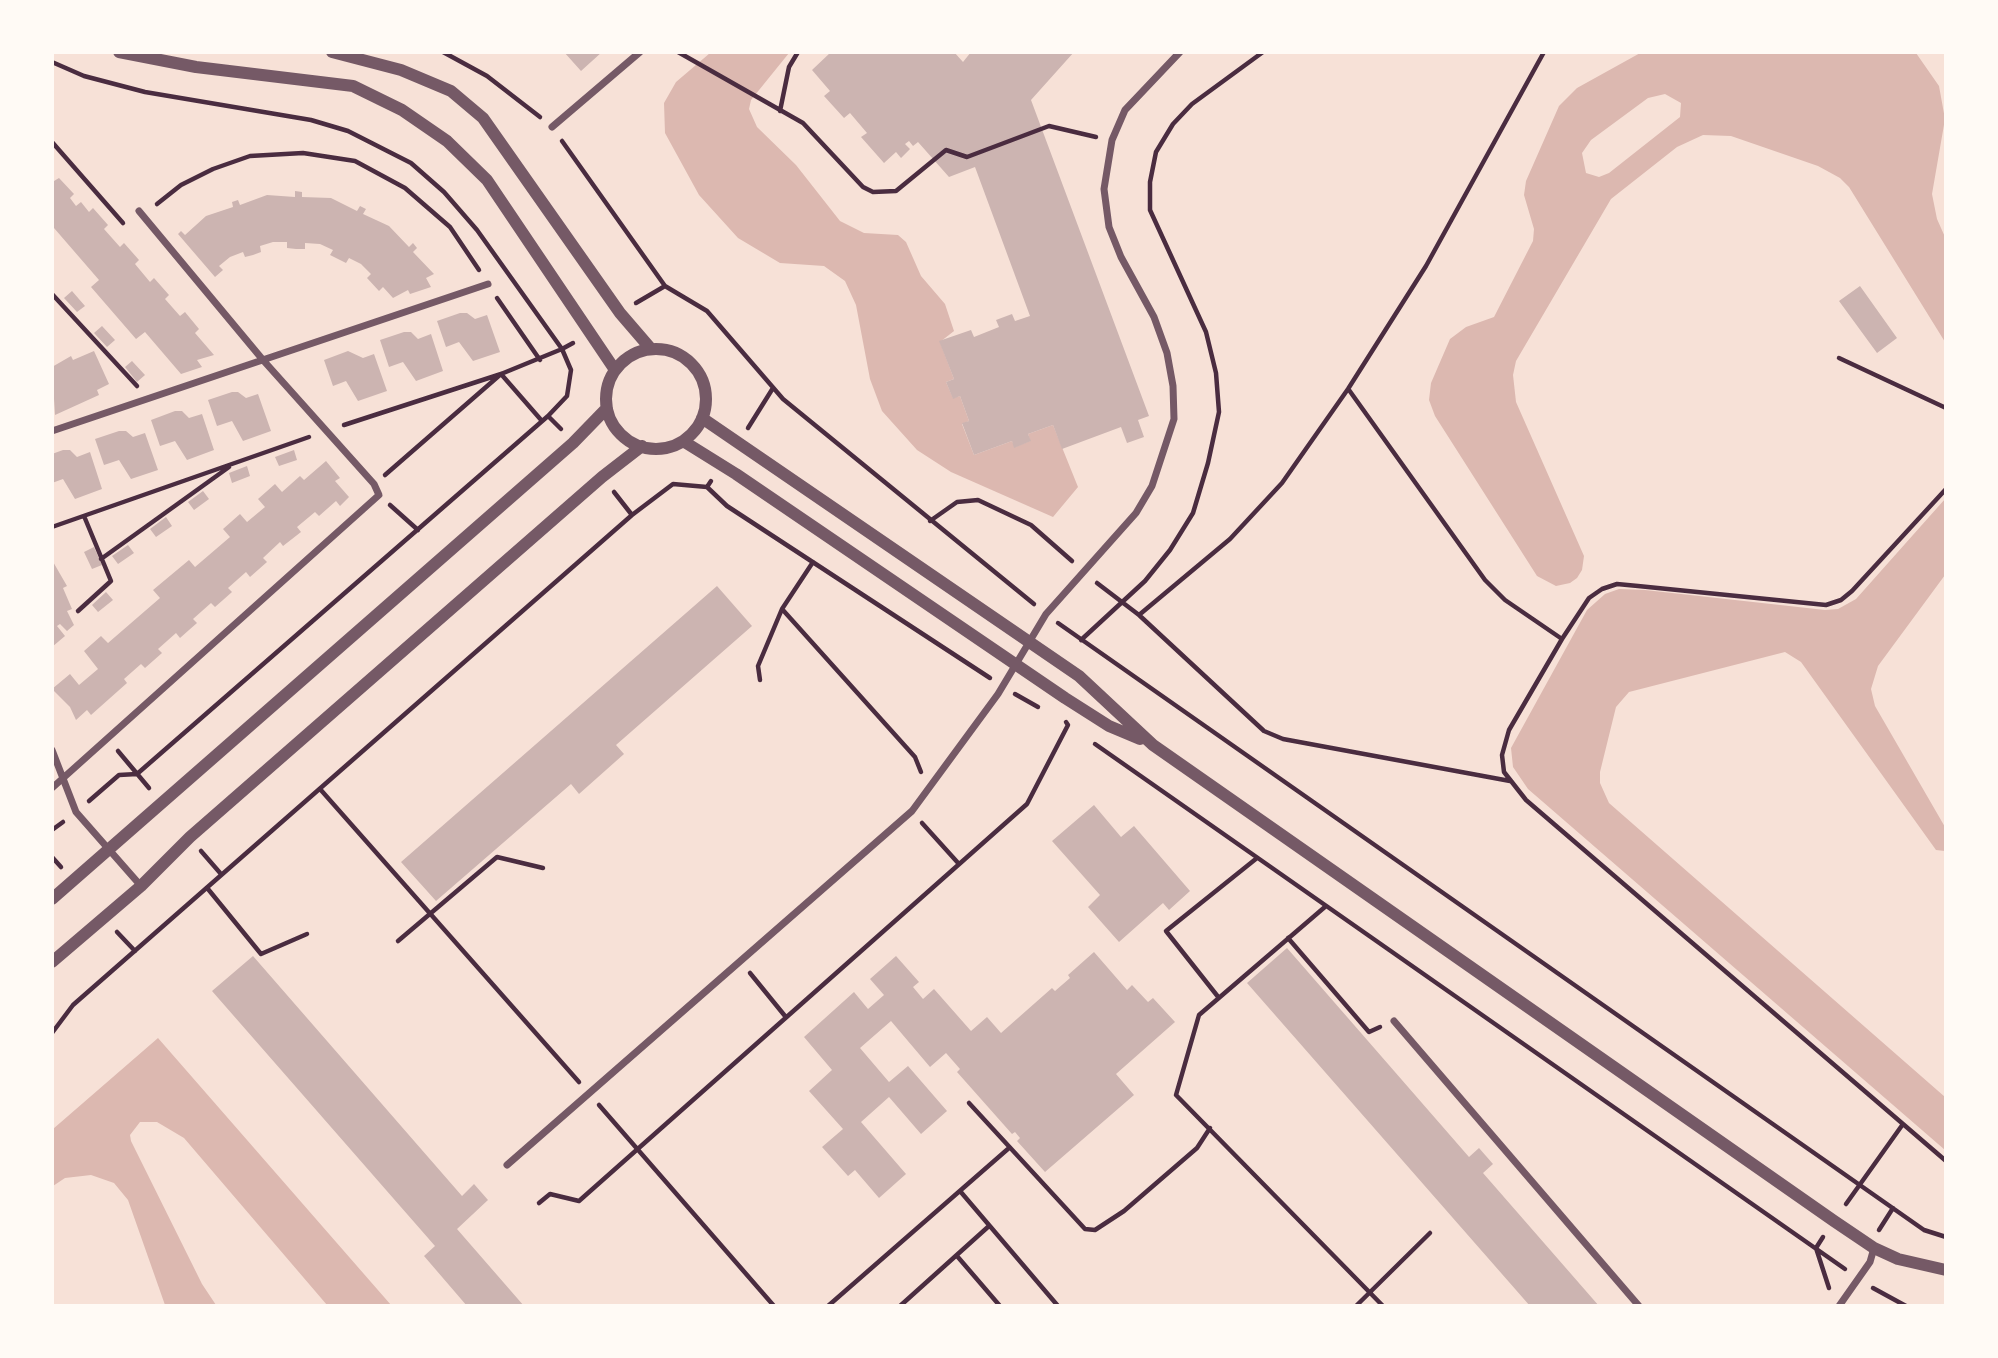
<!DOCTYPE html>
<html>
<head>
<meta charset="utf-8">
<style>
	body { margin:0 }
	#map { position:relative; width:1998px; height:1358px; overflow:hidden; background:#f7e1d7; font-family:Figtree,sans-serif }
	canvas { display:block }
	.frame { position:absolute; inset:0; border:54px solid #fffaf5; pointer-events:none }
</style>
</head>
<body>
<div id="map">
<canvas width="1998" height="1358"></canvas>
<div class="frame"></div>
</div>
<script>
const g = document.querySelector('canvas').getContext('2d');
g.lineJoin = 'round';
function fill(path, color) { g.fillStyle = color; g.fill(path, 'evenodd'); }
const poly = rows => new Path2D(rows.map(r => 'M' + r).join(''));
function trace(path, color, width, dash) { g.strokeStyle = color; g.lineWidth = width; g.lineCap = dash ? 'butt' : 'round'; g.setLineDash(dash || []); g.stroke(path); }
fill(poly([
	[1642,52,1916,53,1939,86,1945,119,1932,194,1937,219,1945,237,1945,342,1849,187,1840,178,1818,166,1731,136,1703,135,1677,147,1611,199,1516,361,1513,375,1516,402,1584,556,1582,570,1577,578,1570,583,1556,586,1537,576,1435,416,1429,400,1431,383,1450,339,1466,327,1494,317,1533,241,1534,229,1524,195,1526,181,1559,106,1577,88],
	[1665,94,1681,103,1680,117,1609,173,1599,177,1586,173,1582,153,1591,140,1648,98],
	[710,53,789,53,751,100,749,109,757,127,796,165,840,221,864,233,898,235,906,242,921,276,945,304,954,331,940,342,954,379,946,382,953,398,960,396,969,421,962,424,974,455,1012,441,1015,447,1030,441,1028,434,1053,425,1078,487,1053,517,951,472,917,450,882,411,870,379,856,305,845,281,824,266,780,263,738,238,699,195,665,133,664,103,676,82],
	[1945,499,1945,575,1878,666,1871,689,1875,706,1945,827,1945,851,1936,850,1801,662,1785,652,1629,692,1616,707,1600,772,1600,783,1609,803,1945,1097,1945,1150,1528,789,1513,767,1511,748,1587,610,1605,594,1619,589,1645,590,1825,610,1838,609,1856,599],
	[158,1038,391,1305,327,1305,184,1138,157,1122,140,1122,130,1135,131,1141,202,1284,216,1305,165,1305,128,1200,114,1183,91,1175,65,1178,53,1186,53,1129]
]), '#dcb8b0');
fill(poly([
	[564,52,602,52,581,71],
	[831,52,954,52,963,62,971,52,1074,52,1031,100,1149,416,1138,420,1144,437,1127,443,1121,427,1062,449,1053,425,1028,434,1031,441,1014,448,1012,441,974,455,962,423,969,421,960,396,953,399,946,382,954,379,939,341,971,330,974,337,999,327,996,320,1012,314,1015,321,1030,316,975,167,949,177,918,142,913,146,909,141,905,144,910,149,901,158,896,152,884,163,861,137,867,133,850,113,844,118,824,96,830,91,812,70],
	[59,178,74,194,70,198,76,206,81,202,89,212,93,208,108,225,104,229,120,247,124,243,139,260,135,264,150,282,154,278,169,295,165,299,180,316,185,312,199,329,195,333,214,355,197,360,202,367,181,374,145,332,136,339,91,287,99,280,54,228,52,230,52,179,54,181],
	[295,191,302,192,302,197,331,198,357,211,360,206,366,209,363,214,389,226,409,247,413,243,417,248,413,252,434,274,426,278,431,287,410,294,408,290,393,298,383,287,379,291,367,278,371,274,361,264,349,258,346,263,330,255,333,250,320,244,305,243,305,249,296,249,287,248,287,242,273,242,260,246,261,252,253,255,245,257,243,252,230,257,219,266,223,270,215,277,178,234,181,231,185,235,206,216,233,207,232,202,238,200,240,205,267,195,295,197],
	[1860,286,1897,338,1877,353,1839,301],
	[72,291,85,306,77,312,64,298],
	[460,313,467,313,475,319,487,315,500,352,473,361,459,342,446,347,437,321],
	[102,326,115,340,107,347,94,333],
	[404,332,411,332,418,339,431,334,443,371,416,381,403,362,389,367,380,340],
	[94,351,109,384,97,390,99,395,55,415,52,367,71,356,73,360],
	[348,351,363,358,374,354,387,391,358,401,346,381,333,386,324,360],
	[132,361,145,375,137,382,125,367],
	[232,392,238,392,246,398,258,394,271,431,243,441,232,421,217,426,208,400],
	[175,411,182,411,189,418,202,414,214,450,187,460,175,441,160,446,151,420],
	[119,431,126,431,133,437,145,433,158,470,131,479,119,460,104,465,95,439],
	[63,450,70,450,77,457,90,452,102,489,75,499,63,479,52,483,52,454],
	[294,450,297,460,279,466,275,457],
	[326,461,340,478,335,481,349,497,340,506,336,501,319,516,315,512,297,527,301,532,283,546,280,542,263,558,267,562,250,577,246,572,228,588,232,592,223,600,215,607,211,603,193,619,197,623,189,630,180,638,176,633,158,649,162,653,145,668,141,664,124,679,127,683,91,715,87,710,76,720,70,707,52,689,70,674,79,685,98,669,84,651,101,636,108,643,160,598,153,590,189,560,195,567,230,537,223,529,240,514,247,522,265,507,258,499,275,484,282,492,300,476,304,480],
	[247,466,250,476,232,483,229,473],
	[203,491,209,499,194,510,188,502],
	[166,517,172,526,156,537,150,529],
	[128,545,134,553,118,564,112,556],
	[94,547,102,565,92,569,84,552],
	[52,560,67,586,63,588,72,609,67,611,74,625,67,631,60,624,57,626,65,636,52,647],
	[717,586,752,626,616,745,624,754,579,794,571,784,436,901,401,862],
	[106,592,113,600,98,612,92,605],
	[1094,805,1121,837,1134,826,1190,891,1169,910,1163,903,1119,942,1088,907,1100,895,1052,841],
	[1287,948,1469,1157,1479,1148,1493,1164,1483,1173,1599,1306,1530,1306,1247,983],
	[1094,952,1127,990,1132,985,1148,1002,1153,998,1175,1022,1116,1074,1134,1095,1045,1172,1017,1141,1020,1138,1015,1132,1012,1134,957,1072,960,1069,946,1053,930,1067,891,1021,860,1048,889,1082,908,1066,947,1111,921,1134,889,1097,861,1122,906,1174,879,1198,855,1170,848,1176,822,1147,843,1129,809,1091,832,1070,804,1037,854,992,868,1009,884,995,870,979,896,956,919,982,913,987,923,999,934,989,971,1031,987,1017,1001,1033,1052,988,1055,991,1070,978,1068,975],
	[253,956,462,1196,474,1184,488,1200,457,1229,524,1306,467,1306,424,1256,435,1246,212,991]
]), '#ccb4b1');
trace(poly([
	[443,52,487,76,540,117],
	[678,52,803,123,863,187,873,192,896,191,946,150,967,157,1049,126,1096,137],
	[52,62,84,76,145,92,311,120,348,131,411,163,444,192,477,230,562,349,501,374,344,425],
	[780,111,789,67,798,52],
	[562,141,665,286],
	[52,142,123,223],
	[157,204,181,185,213,169,250,156,303,153,355,161,405,188,450,227,479,270],
	[52,294,137,386],
	[497,298,540,360],
	[636,303,665,286,707,311,783,399,1034,604],
	[1839,358,1946,408],
	[1349,390,1485,580,1505,600,1562,639],
	[748,428,773,388],
	[561,429,548,416,567,396,571,370,562,349,573,343],
	[385,475,501,374,542,421],
	[707,487,727,506,990,678],
	[614,492,632,515,673,484,707,487,711,481],
	[390,505,418,530],
	[930,521,957,502,978,500,1031,525,1072,561],
	[52,527,309,437],
	[101,559,229,467],
	[813,562,782,609,915,757,921,772],
	[1097,583,1139,615,1230,539,1282,483,1348,389,1426,266,1544,52],
	[78,611,111,581,84,516],
	[1139,615,1264,731,1283,739,1510,781],
	[1058,623,1924,1230,1946,1237],
	[1081,640,1145,581,1170,550,1193,513,1208,463,1219,412,1216,373,1206,332,1150,210,1150,182,1156,152,1173,124,1192,104,1263,52],
	[760,680,758,666,782,609],
	[1015,694,1038,707],
	[1095,744,1845,1269],
	[118,751,149,788],
	[320,789,579,1082],
	[89,801,119,775,137,774,548,416],
	[922,823,959,864],
	[52,830,63,822],
	[201,851,221,874],
	[52,857,61,867],
	[208,889,261,954,307,934],
	[1326,906,1199,1015,1176,1095,1383,1306],
	[117,932,135,951],
	[1288,938,1369,1032,1380,1027],
	[398,941,497,857,543,868],
	[750,973,785,1016],
	[1219,998,1166,931,1257,858],
	[52,1033,73,1005,632,515],
	[969,1103,1085,1229,1095,1230,1124,1211,1197,1148,1210,1128],
	[599,1105,774,1306],
	[1903,1124,1946,1161],
	[960,1191,1058,1306],
	[539,1203,550,1194,579,1201,1027,804,1068,725,1066,722],
	[1846,1204,1903,1124,1526,800,1504,772,1502,755,1509,730,1562,639,1589,598,1602,589,1617,584,1638,586,1826,605,1841,600,1852,591,1946,489],
	[1879,1230,1893,1208],
	[1823,1237,1816,1248,1829,1288],
	[957,1256,1000,1306],
	[1873,1288,1906,1306],
	[828,1306,1009,1148],
	[900,1306,989,1226],
	[1356,1306,1430,1233]
]), '#4a2c40', 4.5);
trace(poly([
	[552,127,640,52],
	[52,431,488,284],
	[52,750,76,812,141,886],
	[52,788,379,495,374,484,263,360,139,211],
	[1394,1021,1639,1306],
	[507,1165,912,811,998,694,1046,614,1136,513,1152,486,1174,419,1173,386,1167,353,1154,317,1121,257,1109,227,1104,189,1112,140,1125,110,1180,52],
	[1839,1306,1870,1262,1874,1248]
]), '#755966', 7);
trace(poly([
	[119,52,196,67,353,86,402,110,447,141,487,180,615,370],
	[332,52,401,70,451,91,483,118,620,313,651,349],
	'606 399a50 50 0 1 1 100 0a50 50 0 1 1-100 0Z',
	[702,418,1079,676,1153,745,1834,1221,1874,1248,1898,1259,1946,1270],
	[683,441,736,474,1065,698,1109,726,1140,739],
	[52,899,573,443,607,408],
	[52,962,141,886,190,837,602,477,642,446]
]), '#755966', 12);
</script>
</body>
</html>
